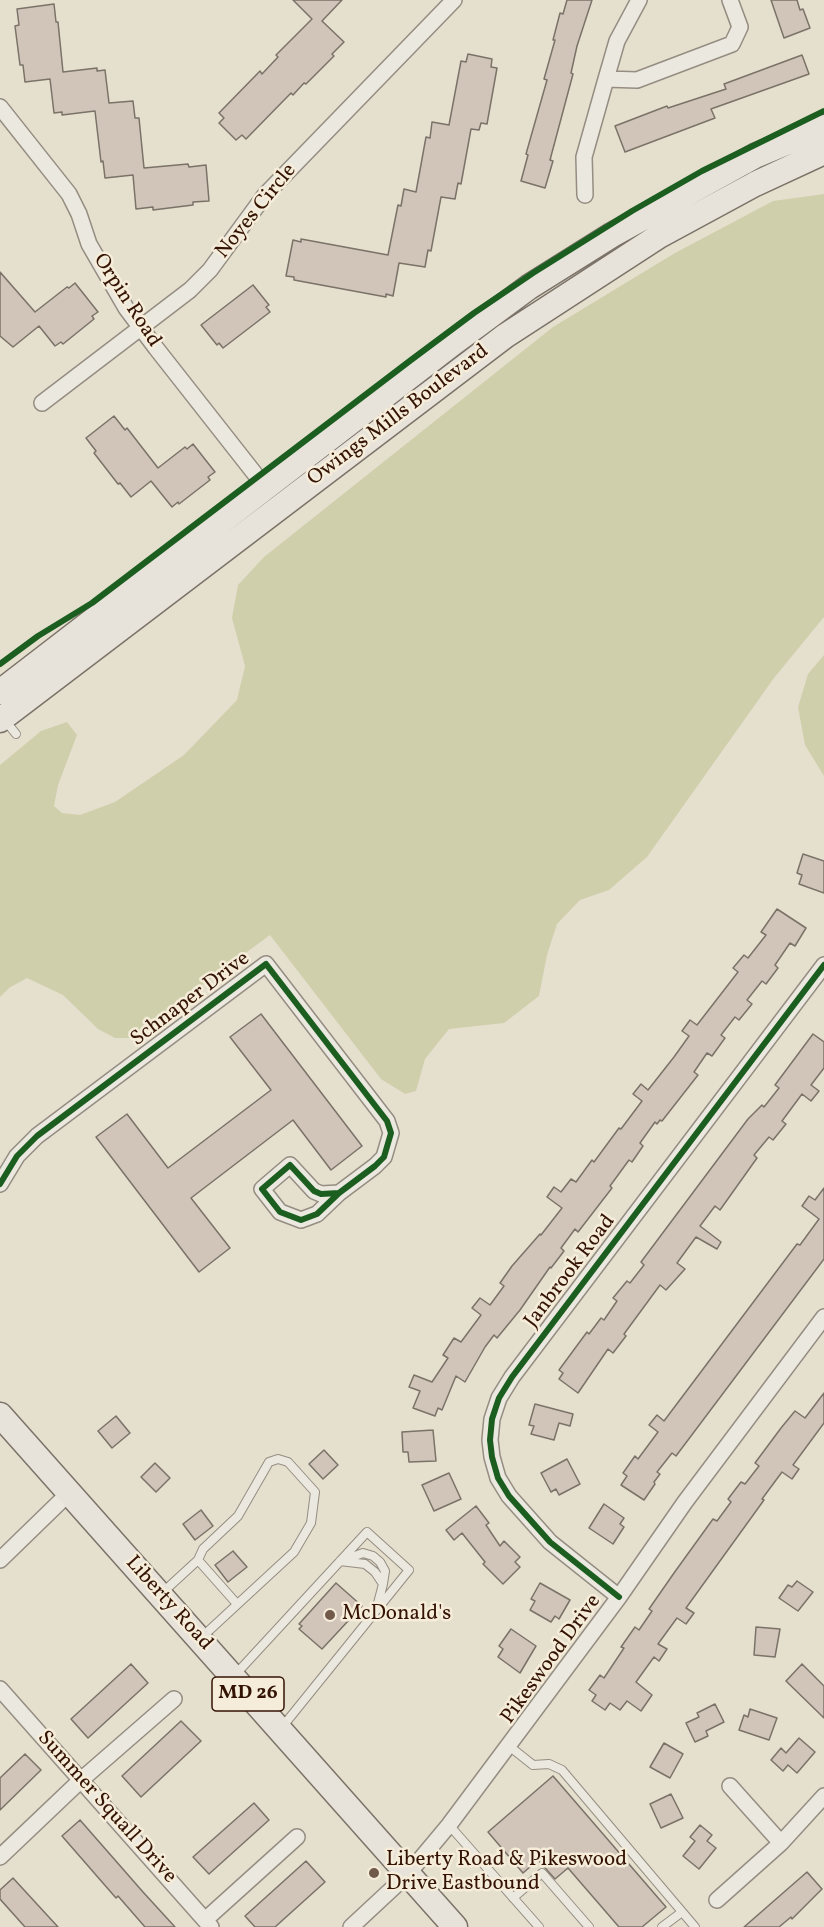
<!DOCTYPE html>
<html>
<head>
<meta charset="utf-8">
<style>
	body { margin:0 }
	canvas { display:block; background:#e5dfce }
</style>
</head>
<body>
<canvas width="824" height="1927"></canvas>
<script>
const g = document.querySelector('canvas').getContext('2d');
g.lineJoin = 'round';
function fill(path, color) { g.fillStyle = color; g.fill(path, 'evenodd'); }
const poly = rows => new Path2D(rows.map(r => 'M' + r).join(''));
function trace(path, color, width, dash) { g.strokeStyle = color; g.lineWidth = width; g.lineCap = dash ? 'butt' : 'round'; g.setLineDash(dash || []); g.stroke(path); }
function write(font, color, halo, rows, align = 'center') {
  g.font = font + ' Vollkorn,serif'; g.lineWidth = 5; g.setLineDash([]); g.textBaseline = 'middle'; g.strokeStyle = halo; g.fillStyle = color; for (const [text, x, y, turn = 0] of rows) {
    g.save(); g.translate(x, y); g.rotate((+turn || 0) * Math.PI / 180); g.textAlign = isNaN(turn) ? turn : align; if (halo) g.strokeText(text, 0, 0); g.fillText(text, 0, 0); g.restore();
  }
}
fill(poly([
	[824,194,824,617,774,678,647,857,609,890,580,900,557,924,547,955,539,996,504,1023,449,1029,425,1059,416,1091,405,1094,381,1079,270,935,130,1038,115,1038,98,1029,63,995,27,978,9,988,0,997,0,765,41,731,67,722,77,735,58,785,54,806,62,813,80,815,115,802,184,755,237,700,245,666,232,618,238,585,264,557,553,327,675,253,773,201],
	[824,655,824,776,805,745,798,707,808,674]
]), '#d0cfac');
const building = poly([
	[293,0,342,0,322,21,344,42,332,54,334,56,306,84,304,83,293,95,291,93,246,139,242,135,236,140,219,123,224,118,219,113,260,71,262,74,278,57,276,55,312,19,293,0],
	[567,0,592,0,577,46,571,73,573,74,550,160,553,161,545,188,521,181,528,155,526,154,547,80,544,79,555,40,553,40,560,13,563,14,567,0],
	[771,0,797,0,800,10,803,9,810,28,784,38,771,0],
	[54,4,56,22,58,22,63,72,97,68,97,71,105,70,109,103,133,101,135,118,139,118,144,168,188,164,189,167,206,165,209,201,193,202,193,205,153,210,153,207,136,209,133,175,105,178,103,161,101,162,95,111,62,115,62,112,54,113,50,79,25,82,23,65,20,65,15,26,19,25,17,9,54,4],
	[468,54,492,59,491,67,497,68,487,124,481,123,479,130,471,129,461,184,458,183,455,199,441,197,431,251,428,250,425,267,399,263,393,296,386,294,386,297,294,280,294,277,286,276,293,240,301,242,301,239,388,255,398,205,401,206,404,189,416,192,426,137,430,138,432,122,449,125,461,61,466,62,468,54],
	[802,55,809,74,711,109,715,118,625,152,615,126,667,106,668,108,726,89,724,84,802,55],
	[0,272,35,312,67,287,69,288,75,283,98,312,92,316,94,319,63,344,61,342,55,346,39,326,13,347,0,336,0,272],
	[253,285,269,305,266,307,270,312,223,348,219,343,217,345,201,325,253,285],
	[114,416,125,430,127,428,158,468,185,447,187,449,193,444,215,472,208,477,210,480,179,504,178,502,172,507,151,481,131,497,120,483,118,484,94,453,96,451,86,438,114,416],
	[803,854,824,861,824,893,799,884,802,875,797,873,803,854],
	[777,909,806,928,795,946,790,943,775,965,778,968,766,984,762,981,747,1000,752,1004,739,1020,735,1017,721,1035,725,1038,712,1056,707,1053,694,1072,698,1075,662,1121,660,1120,657,1124,655,1122,640,1143,643,1146,632,1162,629,1160,610,1186,612,1188,578,1232,575,1229,561,1248,564,1251,551,1268,550,1267,520,1310,497,1338,494,1335,485,1347,465,1382,456,1376,442,1410,438,1408,435,1416,413,1408,420,1391,409,1387,414,1375,432,1382,448,1358,443,1355,454,1338,461,1342,481,1315,472,1308,480,1298,490,1305,504,1286,500,1283,512,1266,540,1234,541,1235,562,1208,547,1197,554,1187,561,1192,571,1179,576,1182,592,1160,594,1162,619,1128,621,1129,642,1101,633,1094,641,1084,648,1090,674,1057,689,1036,682,1031,690,1020,697,1025,738,972,733,968,744,955,748,958,766,935,761,932,777,909],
	[261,1014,362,1146,331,1170,293,1120,191,1198,230,1248,199,1272,96,1137,127,1114,168,1168,271,1090,230,1037,261,1014],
	[813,1034,824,1042,824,1068,811,1085,819,1091,811,1101,802,1094,782,1121,786,1124,773,1140,769,1137,754,1155,757,1158,720,1210,715,1206,700,1226,721,1242,717,1249,696,1237,677,1263,685,1269,666,1290,660,1285,624,1334,626,1336,613,1353,608,1349,578,1393,559,1379,563,1373,559,1370,587,1332,589,1334,601,1318,604,1320,617,1301,613,1298,627,1281,630,1283,644,1265,641,1262,748,1119,762,1105,764,1107,779,1088,775,1085,813,1034],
	[824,1188,824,1259,676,1456,672,1453,657,1472,660,1474,654,1482,655,1484,644,1500,621,1485,627,1476,623,1473,635,1456,638,1459,658,1432,649,1425,657,1415,664,1421,797,1244,800,1245,819,1219,802,1206,809,1196,815,1200,824,1188],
	[824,1393,824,1423,793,1465,799,1469,792,1479,782,1472,762,1499,764,1500,686,1608,694,1613,686,1624,677,1618,658,1644,667,1649,659,1661,654,1657,636,1682,652,1695,641,1711,627,1701,620,1710,610,1703,605,1710,592,1701,596,1695,589,1690,600,1675,604,1678,624,1648,621,1647,635,1627,639,1630,652,1611,649,1609,674,1573,713,1519,717,1521,731,1502,728,1499,741,1482,745,1484,759,1466,755,1463,781,1428,795,1411,805,1418,824,1393],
	[535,1404,573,1414,570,1426,559,1423,554,1440,531,1434,534,1426,529,1425,535,1404],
	[116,1416,130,1433,112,1448,98,1431,116,1416],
	[433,1430,436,1461,409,1462,408,1452,403,1452,402,1432,433,1430],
	[324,1450,338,1465,323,1479,309,1464,324,1450],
	[567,1459,580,1484,559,1495,556,1489,551,1492,541,1473,567,1459],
	[155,1463,170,1478,156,1492,141,1477,155,1463],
	[449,1473,461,1499,434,1511,422,1485,449,1473],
	[604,1504,624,1518,620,1524,624,1527,613,1544,589,1528,604,1504],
	[476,1506,489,1523,486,1525,500,1546,504,1541,520,1557,515,1562,520,1567,503,1584,483,1564,485,1562,462,1533,454,1540,446,1530,476,1506],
	[201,1510,213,1526,195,1540,183,1524,201,1510],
	[233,1551,247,1567,228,1582,215,1565,233,1551],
	[797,1581,813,1592,798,1611,779,1598,788,1585,792,1587,797,1581],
	[336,1583,362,1606,322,1649,299,1629,302,1626,299,1624,336,1583],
	[540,1583,570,1600,559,1619,555,1616,551,1622,530,1610,535,1601,531,1599,540,1583],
	[756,1627,780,1629,775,1657,754,1655,756,1627],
	[511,1629,536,1646,520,1673,498,1657,503,1649,499,1646,511,1629],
	[131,1664,148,1683,88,1738,71,1719,131,1664],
	[802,1664,824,1686,824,1718,786,1681,802,1664],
	[715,1704,724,1722,706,1731,708,1736,695,1742,686,1723,699,1717,697,1713,715,1704],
	[750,1709,777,1718,769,1740,739,1730,744,1715,748,1717,750,1709],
	[181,1721,201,1741,141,1797,122,1776,181,1721],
	[799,1738,815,1752,797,1773,788,1765,783,1771,771,1760,781,1748,786,1753,799,1738],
	[664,1743,683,1754,670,1778,650,1767,664,1743],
	[25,1754,41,1770,0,1810,0,1778,25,1754],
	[553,1776,666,1907,642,1927,619,1927,568,1868,555,1879,538,1860,523,1873,488,1832,553,1776],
	[671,1794,683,1818,661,1828,650,1804,671,1794],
	[254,1803,269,1820,209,1874,193,1857,254,1803],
	[80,1820,143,1892,175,1927,145,1927,118,1896,116,1898,62,1836,80,1820],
	[700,1825,712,1835,707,1841,716,1848,699,1869,683,1856,695,1841,690,1837,700,1825],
	[306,1861,325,1882,275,1927,255,1927,245,1916,306,1861],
	[807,1872,822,1889,792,1919,791,1917,779,1927,744,1927,807,1872],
	[13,1878,58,1927,25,1927,0,1899,0,1890,13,1878]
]);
fill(building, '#d1c5ba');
trace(building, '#7b7268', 1.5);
const service = poly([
	[4,719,16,734],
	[198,1560,237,1604],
	[344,1560,363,1553,373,1556,380,1562,385,1571,383,1584],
	[340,1561,365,1564,375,1572,383,1584,377,1607],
	[161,1594,198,1560,203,1549,238,1516,269,1462,278,1459,288,1462,315,1492,311,1523,294,1552,202,1637],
	[235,1675,367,1532,409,1570,283,1726],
	[509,1746,533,1765,549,1764,562,1770,695,1927],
	[449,1825,539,1927],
	[513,1898,542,1873,589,1927],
	[662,1927,682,1912]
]);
const minor = poly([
	[606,79,637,80,732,44,740,27,730,0],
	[0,107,69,194,79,214,89,244,126,308,156,348,266,488],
	[585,195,584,157,606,79,617,41,639,0],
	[42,403,190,290,210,270,265,195,454,0],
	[0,1184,17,1156,37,1136,266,964,387,1121,391,1133,384,1157,375,1166,339,1193,321,1194,314,1191,290,1165,262,1189,280,1212,301,1220,317,1214,339,1193],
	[0,1560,69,1493],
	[619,1597,550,1542,509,1496,498,1478,492,1457,490,1440,492,1419,499,1398,512,1377,824,965],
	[0,1689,211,1927],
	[730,1786,781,1843],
	[0,1857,81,1780,174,1699],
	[717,1900,781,1843,824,1796],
	[205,1920,297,1837],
	[351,1927,408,1874,449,1825,619,1597,685,1502,824,1317]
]);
const primary = poly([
	[0,692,452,344,529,287,612,235,755,156,824,127],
	[0,720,505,336,659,236,755,184,824,152],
	[0,1415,455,1927]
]);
trace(service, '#958d82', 10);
trace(minor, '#958d82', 18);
trace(primary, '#7b7268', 27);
trace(service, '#ebe8df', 8);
trace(minor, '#ebe8df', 15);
trace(primary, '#e8e3da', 24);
trace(poly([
	[0,664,38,636,92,603,411,360,474,313,533,273,632,211,702,171,824,111],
	[0,1184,17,1156,37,1136,266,964,387,1121,391,1133,384,1157,375,1166,339,1193,321,1194,314,1191,290,1165,262,1189,280,1212,301,1220,317,1214,339,1193],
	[619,1597,550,1542,509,1496,498,1478,492,1457,490,1440,492,1419,499,1398,512,1377,824,965]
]), '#1b5e20', 6);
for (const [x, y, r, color] of [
	[330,1615,6,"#725a4b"],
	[374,1873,6,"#725a4b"]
]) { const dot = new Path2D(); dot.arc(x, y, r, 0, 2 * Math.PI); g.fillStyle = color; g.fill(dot); trace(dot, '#f5edd9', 2); }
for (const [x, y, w] of [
	[248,1694,72]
]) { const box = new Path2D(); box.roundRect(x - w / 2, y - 17, w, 34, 4.5); g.fillStyle = '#f5edd9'; g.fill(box); trace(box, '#341304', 1.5); }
write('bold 20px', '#341304', null, [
	["MD 26",248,1694]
]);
write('21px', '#341304', '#f5edd9', [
	["Noyes Circle",257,212,-51],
	["Orpin Road",126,301,57],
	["Owings Mills Boulevard",399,416,-37],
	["Schnaper Drive",191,1000,-37],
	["Janbrook Road",571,1272,-53],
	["Liberty Road",168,1604,48],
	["Pikeswood Drive",552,1660,-54],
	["Summer Squall Drive",106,1808,48]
]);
write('21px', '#341304', '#f5edd9', [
	["McDonald's",342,1615],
	["Liberty Road & Pikeswood",386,1861],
	["Drive Eastbound",386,1885]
], 'left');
</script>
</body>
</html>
